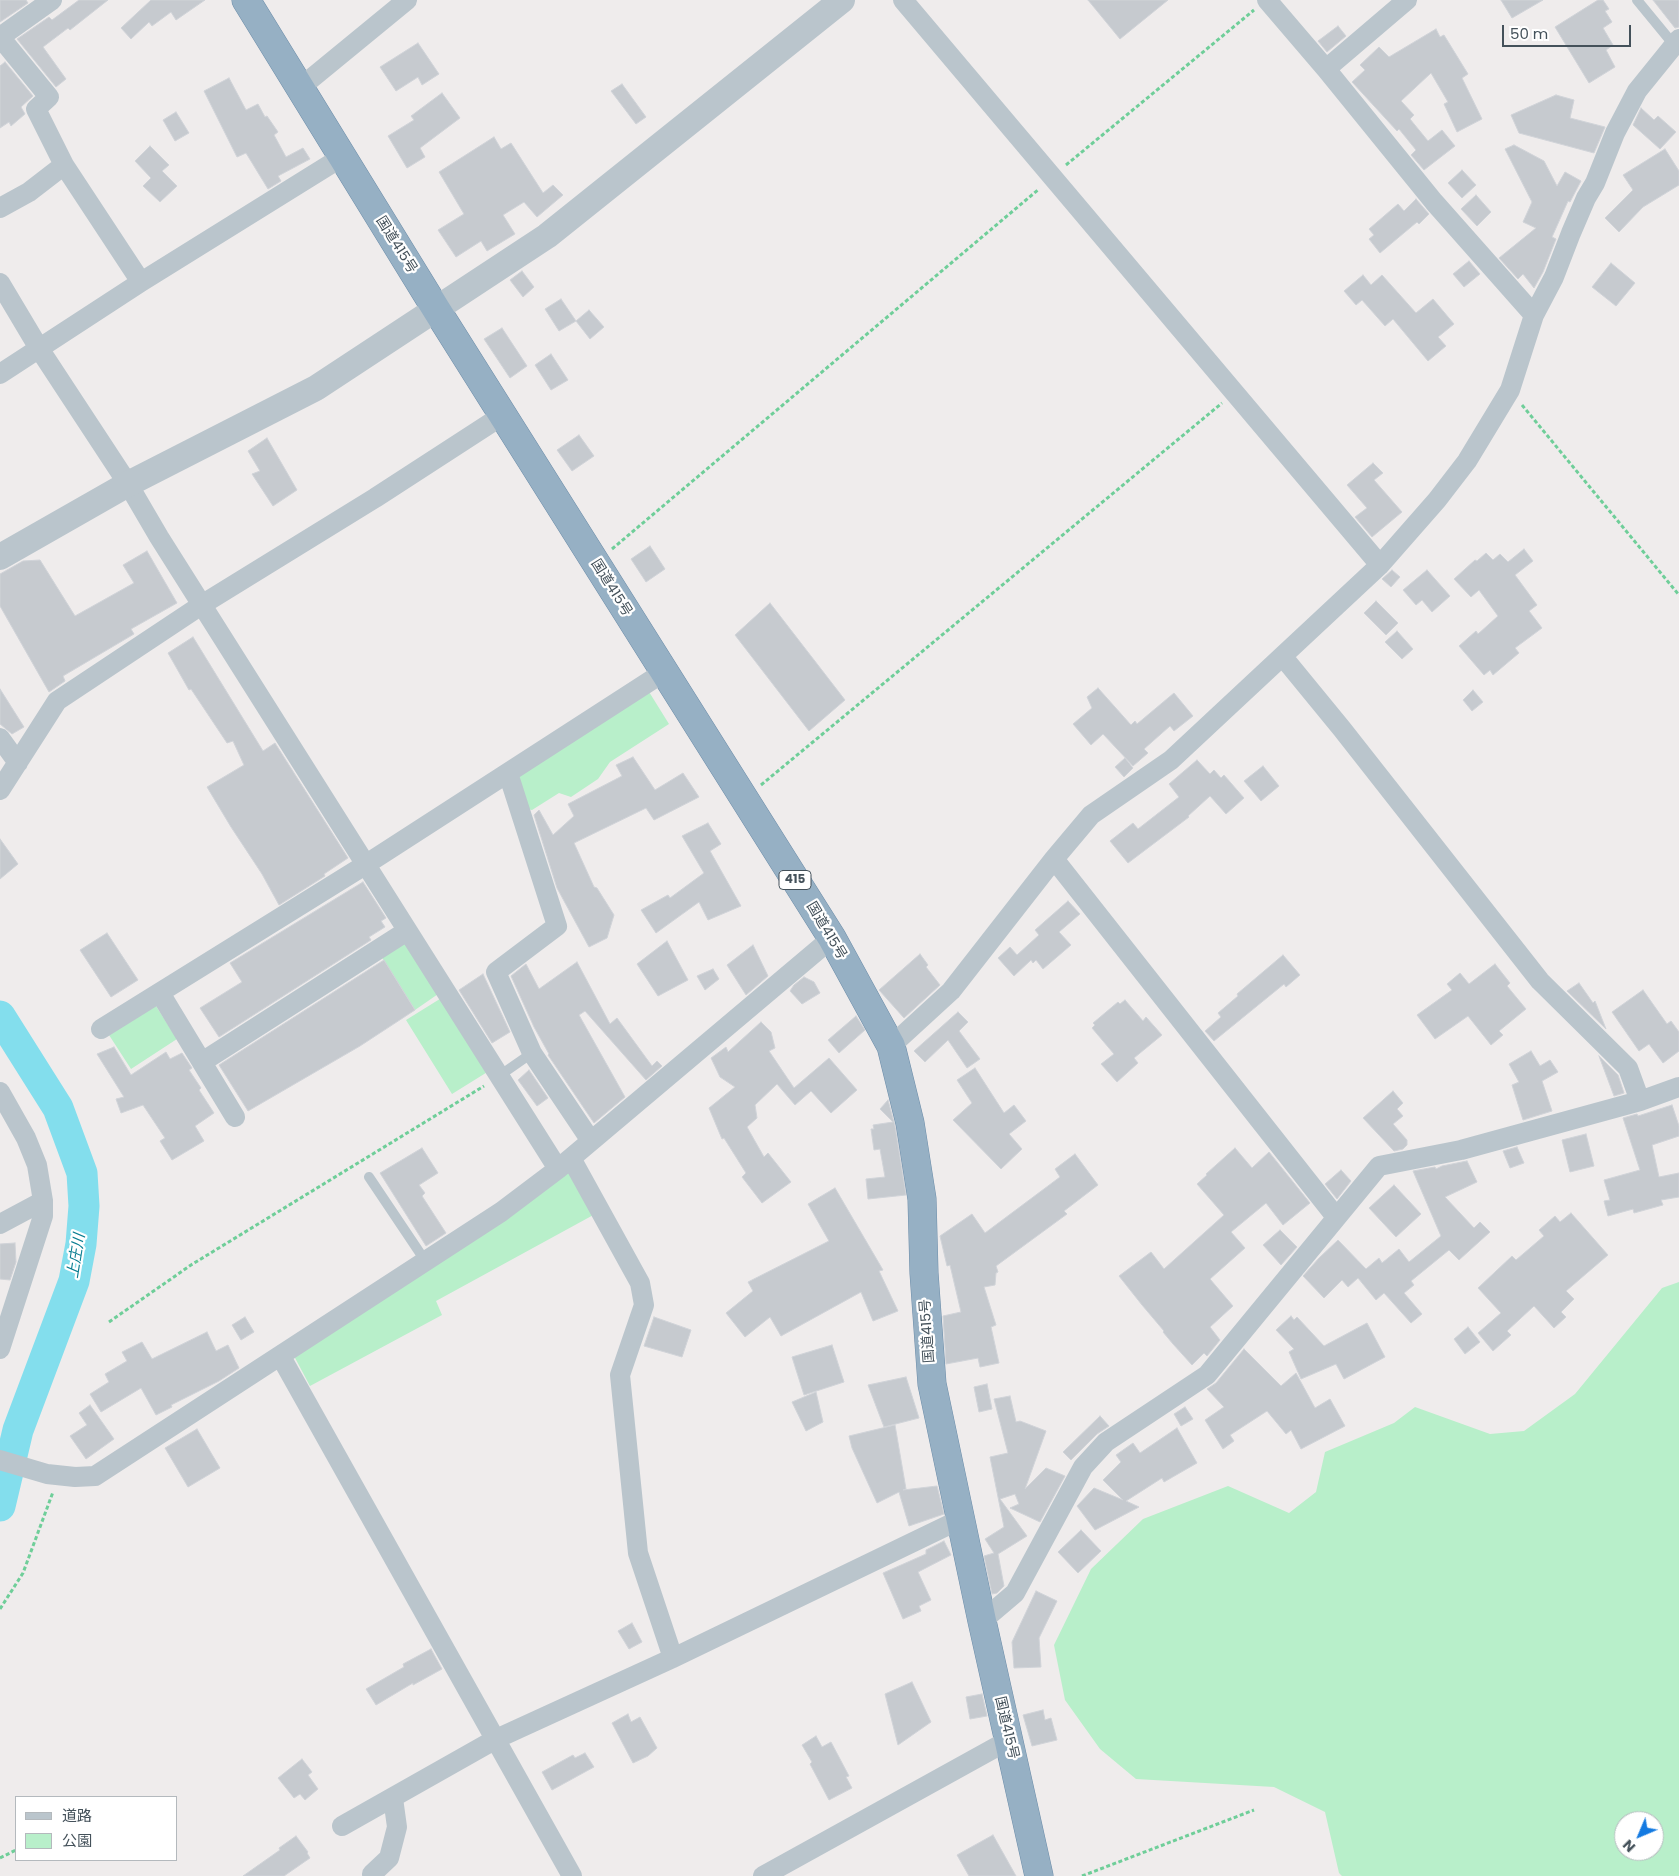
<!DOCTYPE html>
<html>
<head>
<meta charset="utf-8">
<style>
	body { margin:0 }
	#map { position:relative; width:1679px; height:1876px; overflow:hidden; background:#efecec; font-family:Poppins,"Noto Sans JP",sans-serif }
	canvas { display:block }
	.legend { position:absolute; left:15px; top:1796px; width:162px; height:65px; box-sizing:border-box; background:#fff; border:1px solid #b4b9bd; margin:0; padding:6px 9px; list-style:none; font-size:15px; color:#44515a }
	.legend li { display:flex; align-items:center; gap:10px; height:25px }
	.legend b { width:25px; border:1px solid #b4b9bd }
	.north { position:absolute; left:1614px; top:1811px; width:50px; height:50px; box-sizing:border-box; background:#fff; border:1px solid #b4b9bd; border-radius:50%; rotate:225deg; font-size:14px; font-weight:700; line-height:20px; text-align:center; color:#44515a }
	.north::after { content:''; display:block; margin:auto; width:18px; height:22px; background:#147ae1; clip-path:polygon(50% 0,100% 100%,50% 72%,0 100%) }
	.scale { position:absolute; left:1502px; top:25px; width:129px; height:22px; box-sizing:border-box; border:2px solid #44515a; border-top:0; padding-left:6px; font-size:15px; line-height:18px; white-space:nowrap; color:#44515a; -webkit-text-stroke:4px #fff; paint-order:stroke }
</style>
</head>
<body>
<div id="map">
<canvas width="1679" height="1876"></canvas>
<ul class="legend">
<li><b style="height:6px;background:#bac5cc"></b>道路</li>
<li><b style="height:14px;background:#b8efca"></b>公園</li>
</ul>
<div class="north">N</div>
<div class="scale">50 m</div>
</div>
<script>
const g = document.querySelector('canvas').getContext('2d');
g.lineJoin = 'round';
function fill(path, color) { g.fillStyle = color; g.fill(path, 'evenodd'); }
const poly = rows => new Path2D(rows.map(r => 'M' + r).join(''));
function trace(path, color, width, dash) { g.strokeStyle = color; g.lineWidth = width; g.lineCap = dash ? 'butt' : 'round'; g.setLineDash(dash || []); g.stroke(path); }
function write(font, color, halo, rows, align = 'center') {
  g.font = font + ' Poppins,"Noto Sans JP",sans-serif'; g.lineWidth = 4.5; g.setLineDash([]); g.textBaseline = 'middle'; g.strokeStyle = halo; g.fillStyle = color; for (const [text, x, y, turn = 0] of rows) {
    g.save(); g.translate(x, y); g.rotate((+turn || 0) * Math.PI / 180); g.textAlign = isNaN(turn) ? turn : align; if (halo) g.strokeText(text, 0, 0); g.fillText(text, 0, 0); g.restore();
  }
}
fill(poly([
	[646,687,669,724,610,762,598,779,571,797,559,793,532,810,523,808,511,775],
	[406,938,441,992,415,1010,381,956],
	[443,997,489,1071,452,1094,406,1020],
	[156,1006,177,1039,131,1069,109,1035],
	[568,1167,597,1213,436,1301,442,1315,310,1386,294,1356],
	[1679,1282,1679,1876,1342,1876,1339,1873,1325,1812,1274,1787,1136,1779,1100,1749,1065,1700,1054,1645,1091,1569,1143,1519,1228,1486,1289,1513,1316,1492,1325,1452,1394,1423,1415,1407,1490,1434,1524,1431,1575,1394,1662,1288],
	[1624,1821,1654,1821,1654,1851,1624,1851]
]), '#b8efca');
trace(poly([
	[0,1016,58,1108,82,1173,84,1206,81,1244,74,1281,18,1430,0,1506]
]), '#83deed', 31);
const building = poly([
	[0,0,26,0,28,3,0,22,0,0],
	[79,0,108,0,70,30,68,28,43,47,66,79,56,87,17,39,49,17,52,20,79,0],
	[151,0,205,0,176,20,171,12,152,26,149,22,131,39,121,28,151,0],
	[1088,0,1168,0,1120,39,1088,0],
	[1501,0,1543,0,1512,18,1501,0],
	[1598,0,1603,0,1609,9,1605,11,1612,22,1603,28,1613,45,1606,50,1615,67,1589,83,1555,27,1598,0],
	[1653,0,1679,0,1679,27,1675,28,1653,0],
	[1338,26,1346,36,1327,52,1318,41,1338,26],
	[1436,29,1440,37,1444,35,1468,74,1462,78,1482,119,1457,132,1444,104,1448,102,1431,73,1401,101,1414,115,1410,119,1428,141,1442,130,1455,146,1424,170,1411,155,1416,150,1399,129,1397,131,1352,82,1365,70,1360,65,1379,47,1389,57,1436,29],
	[418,43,439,74,422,85,418,77,396,91,380,67,418,43],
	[5,62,33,96,21,107,25,114,11,126,9,122,0,128,0,66,5,62],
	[229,78,246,110,258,104,265,117,267,116,278,132,274,135,286,157,303,148,310,159,278,176,281,181,268,189,246,153,237,157,204,91,229,78],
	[622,84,646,117,636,124,611,91,622,84],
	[442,93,460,118,420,148,425,157,407,168,388,136,414,120,411,116,442,93],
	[1556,95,1574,100,1570,118,1605,127,1594,153,1519,133,1511,115,1556,95],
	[1641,108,1654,120,1658,116,1676,132,1660,149,1633,125,1641,108],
	[176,112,189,133,175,141,163,120,176,112],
	[494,137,501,149,511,143,543,193,553,185,563,195,537,217,524,202,503,215,515,234,487,251,481,241,456,257,438,230,464,214,439,172,494,137],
	[1514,145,1544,161,1557,186,1565,172,1581,181,1570,202,1568,201,1552,237,1556,239,1543,272,1534,288,1523,274,1518,279,1499,258,1536,228,1523,222,1532,202,1505,149,1514,145],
	[150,146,169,165,162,171,177,186,160,202,143,186,151,178,135,161,150,146],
	[1665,149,1679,171,1679,185,1643,207,1619,232,1605,218,1633,190,1623,175,1665,149],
	[1462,170,1476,185,1462,198,1448,183,1462,170],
	[1476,195,1491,212,1477,226,1461,209,1476,195],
	[1416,199,1429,214,1419,224,1417,222,1380,253,1369,239,1374,235,1369,229,1398,204,1404,211,1416,199],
	[1469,261,1480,274,1464,287,1453,274,1469,261],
	[1611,263,1635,283,1616,306,1592,287,1611,263],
	[522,271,534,287,523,297,510,280,522,271],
	[1363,275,1371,285,1382,275,1416,313,1433,299,1454,324,1438,337,1446,346,1428,361,1393,319,1385,326,1362,300,1356,305,1344,291,1363,275],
	[561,299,576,321,559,331,545,309,561,299],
	[589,310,604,327,590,339,576,321,589,310],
	[502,328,527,366,510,378,484,339,502,328],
	[551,354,568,380,551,390,535,365,551,354],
	[579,435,594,456,572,471,557,450,579,435],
	[267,438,297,490,273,506,252,474,260,471,248,451,267,438],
	[1373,463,1383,473,1374,480,1402,512,1372,537,1355,517,1367,508,1347,485,1373,463],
	[650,546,665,569,646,582,631,559,650,546],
	[1524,549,1533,561,1515,575,1537,605,1529,611,1542,628,1515,648,1519,653,1493,675,1490,670,1484,675,1459,646,1476,631,1478,634,1498,616,1479,590,1471,597,1454,579,1475,560,1477,561,1486,553,1493,560,1500,554,1508,562,1524,549],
	[147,551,177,603,131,629,134,634,63,676,65,681,49,692,0,606,0,574,23,561,40,560,75,616,134,583,123,565,147,551],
	[1392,570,1400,577,1391,587,1382,579,1392,570],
	[1427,570,1450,596,1432,612,1422,600,1416,605,1403,590,1427,570],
	[1376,601,1398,623,1386,635,1364,613,1376,601],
	[770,603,845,700,809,731,735,635,770,603],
	[1397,631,1413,649,1402,659,1385,642,1397,631],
	[193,637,263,751,275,743,348,858,324,874,325,876,279,905,262,874,231,827,207,787,244,765,233,741,227,743,191,689,189,690,168,653,193,637],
	[1098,688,1131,725,1135,721,1137,724,1174,693,1193,716,1174,731,1170,726,1144,749,1148,753,1133,766,1103,734,1091,745,1073,724,1092,708,1087,697,1098,688],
	[0,689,24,727,12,734,0,724,0,689],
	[1473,690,1483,702,1472,711,1463,700,1473,690],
	[633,757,655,790,683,773,699,797,654,820,646,808,574,843,594,887,597,888,614,915,607,938,589,947,557,888,534,815,539,810,553,835,574,816,568,804,622,776,616,765,633,757],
	[1125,758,1133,768,1124,777,1115,767,1125,758],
	[1197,760,1210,774,1214,770,1221,778,1224,775,1244,798,1226,814,1210,796,1188,816,1189,817,1128,863,1110,841,1133,823,1138,829,1179,797,1169,784,1197,760],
	[1263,766,1279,786,1261,801,1244,781,1263,766],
	[708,823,721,844,710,851,741,906,708,920,699,902,656,933,641,910,668,895,670,898,704,873,682,836,708,823],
	[0,839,18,864,0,879,0,839],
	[363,882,386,918,381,921,385,927,369,937,371,940,219,1037,200,1008,242,982,230,963,363,882],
	[1068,901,1080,914,1059,932,1071,945,1043,969,1036,960,1033,963,1031,960,1014,976,998,958,1010,947,1017,955,1039,935,1035,930,1068,901],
	[107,933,138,980,111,997,80,950,107,933],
	[667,941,688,980,658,996,637,964,667,941],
	[753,945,768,976,746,995,727,965,753,945],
	[920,954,928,965,926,967,940,985,904,1018,879,990,920,954],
	[1283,955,1300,975,1286,987,1284,984,1214,1041,1205,1031,1221,1017,1218,1013,1238,996,1237,994,1283,955],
	[384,960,415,1010,360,1046,248,1111,219,1065,384,960],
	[577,962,610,1024,617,1018,652,1066,657,1061,662,1066,646,1080,585,1011,579,1015,625,1097,594,1123,548,1055,549,1054,534,1027,511,976,526,964,539,989,577,962],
	[1495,964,1510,983,1507,986,1526,1009,1499,1031,1503,1035,1491,1045,1468,1016,1435,1039,1417,1015,1452,990,1447,984,1460,973,1469,984,1495,964],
	[713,969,719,979,705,990,697,976,713,969],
	[483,974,510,1032,492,1043,459,990,483,974],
	[804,977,814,982,820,993,802,1004,790,991,794,985,804,977],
	[1579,983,1593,1003,1595,1001,1606,1029,1567,991,1579,983],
	[1643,990,1667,1024,1671,1021,1679,1032,1679,1051,1663,1063,1649,1044,1639,1051,1612,1012,1643,990],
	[1125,1000,1143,1021,1146,1017,1162,1035,1134,1058,1138,1063,1117,1082,1101,1064,1114,1054,1092,1028,1095,1025,1093,1023,1118,1002,1120,1004,1125,1000],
	[958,1012,968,1022,959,1031,980,1059,967,1068,948,1040,925,1062,914,1051,958,1012],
	[856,1016,865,1030,839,1053,828,1040,856,1016],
	[761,1022,771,1032,775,1048,769,1051,794,1088,829,1058,857,1090,831,1113,811,1091,795,1105,777,1084,755,1105,757,1118,747,1127,764,1157,768,1153,791,1182,762,1203,742,1177,746,1173,724,1138,722,1139,709,1108,735,1087,720,1077,711,1058,726,1047,728,1052,761,1022],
	[114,1047,131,1075,166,1052,170,1059,182,1053,192,1068,189,1070,201,1088,199,1090,214,1113,195,1126,204,1141,172,1160,160,1141,165,1138,143,1105,121,1113,116,1099,124,1097,97,1054,114,1047],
	[1531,1051,1540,1066,1550,1060,1558,1072,1542,1081,1552,1111,1523,1120,1512,1085,1519,1082,1509,1064,1531,1051],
	[1599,1056,1618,1075,1624,1093,1614,1096,1599,1056],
	[975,1068,1004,1113,1014,1105,1026,1121,1009,1134,1022,1149,1001,1169,953,1120,972,1103,957,1080,975,1068],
	[529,1070,548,1098,537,1106,518,1080,529,1070],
	[1393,1091,1403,1103,1397,1109,1403,1116,1393,1124,1407,1140,1407,1145,1403,1149,1394,1151,1363,1118,1393,1091],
	[888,1100,895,1126,906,1195,868,1199,866,1179,885,1177,880,1149,874,1150,871,1129,874,1129,873,1125,893,1122,880,1109,888,1100],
	[1672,1105,1679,1126,1679,1136,1652,1145,1659,1177,1679,1173,1679,1197,1661,1200,1663,1205,1634,1213,1633,1209,1608,1216,1604,1201,1610,1200,1604,1180,1640,1170,1623,1118,1637,1114,1638,1116,1672,1105],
	[1586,1134,1594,1166,1570,1172,1562,1140,1586,1134],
	[1517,1147,1524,1163,1510,1168,1503,1151,1517,1147],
	[422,1148,438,1173,419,1185,425,1193,422,1196,446,1233,426,1246,380,1173,422,1148],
	[1235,1148,1252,1168,1269,1152,1310,1203,1283,1225,1266,1203,1231,1232,1245,1248,1210,1279,1233,1306,1210,1327,1220,1340,1207,1356,1204,1353,1192,1365,1173,1344,1163,1332,1164,1331,1142,1305,1119,1276,1151,1252,1164,1269,1224,1215,1197,1184,1207,1175,1206,1174,1235,1148],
	[1075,1154,1098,1185,1064,1211,1067,1214,996,1266,998,1272,996,1273,995,1285,984,1287,996,1325,991,1327,999,1363,980,1367,978,1358,946,1364,943,1316,961,1312,950,1265,947,1266,940,1236,972,1214,985,1233,1060,1177,1055,1169,1075,1154],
	[1467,1161,1477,1182,1445,1197,1474,1228,1480,1222,1490,1232,1459,1260,1449,1250,1411,1281,1414,1285,1404,1293,1422,1314,1411,1323,1384,1293,1376,1300,1358,1278,1348,1287,1342,1280,1324,1298,1303,1276,1319,1258,1338,1240,1366,1269,1379,1258,1382,1263,1399,1249,1409,1262,1441,1236,1413,1171,1435,1167,1436,1169,1442,1166,1467,1161],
	[1341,1170,1351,1181,1337,1199,1325,1184,1341,1170],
	[1394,1185,1421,1214,1396,1237,1369,1208,1394,1185],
	[835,1188,883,1270,879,1271,898,1311,873,1321,861,1292,781,1336,770,1317,745,1337,726,1313,753,1291,748,1282,829,1241,808,1204,835,1188],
	[1571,1213,1608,1255,1566,1291,1574,1299,1561,1312,1566,1317,1554,1328,1534,1306,1507,1331,1511,1335,1493,1351,1478,1333,1501,1313,1478,1288,1512,1256,1516,1260,1544,1236,1539,1230,1555,1216,1560,1222,1571,1213],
	[1280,1230,1297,1247,1281,1265,1263,1245,1280,1230],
	[15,1243,16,1262,10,1280,0,1279,0,1244,15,1243],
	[1291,1316,1294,1320,1297,1317,1324,1346,1367,1323,1385,1357,1344,1379,1336,1364,1301,1379,1289,1352,1294,1349,1276,1330,1291,1316],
	[245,1317,254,1332,241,1340,232,1325,245,1317],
	[654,1317,691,1330,682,1357,644,1346,654,1317],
	[1468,1327,1480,1342,1465,1354,1454,1339,1468,1327],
	[207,1332,216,1351,228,1345,239,1368,219,1381,171,1405,172,1407,156,1415,141,1388,101,1412,90,1394,109,1382,105,1374,127,1361,122,1352,142,1342,152,1359,207,1332],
	[832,1345,844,1382,804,1395,792,1357,832,1345],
	[1244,1349,1281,1386,1296,1373,1315,1408,1330,1399,1345,1426,1301,1449,1291,1430,1286,1434,1267,1411,1230,1435,1234,1441,1223,1449,1205,1420,1224,1407,1207,1389,1216,1383,1244,1349],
	[906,1377,919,1418,884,1427,868,1385,906,1377],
	[987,1384,992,1409,979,1412,974,1387,987,1384],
	[816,1392,823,1422,806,1431,792,1402,816,1392],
	[1010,1396,1016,1422,1020,1421,1046,1431,1025,1489,1046,1468,1065,1476,1040,1522,1010,1508,1019,1504,1015,1494,1000,1499,1027,1536,998,1554,1004,1586,997,1593,992,1594,984,1556,994,1553,985,1539,1004,1527,990,1457,1008,1453,994,1399,1010,1396],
	[90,1405,114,1439,86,1459,70,1436,87,1425,79,1413,90,1405],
	[1185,1407,1193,1419,1181,1426,1174,1414,1185,1407],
	[1100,1416,1109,1426,1097,1434,1071,1460,1063,1452,1100,1416],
	[895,1425,906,1489,903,1490,937,1486,944,1514,909,1526,899,1492,877,1503,852,1448,849,1436,895,1425],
	[1177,1428,1197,1463,1164,1482,1162,1478,1126,1501,1139,1507,1095,1530,1077,1506,1094,1488,1123,1500,1103,1480,1121,1462,1116,1455,1133,1443,1140,1453,1177,1428],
	[197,1429,220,1468,188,1487,165,1448,197,1429],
	[1081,1530,1101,1551,1078,1573,1058,1552,1081,1530],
	[944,1541,951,1555,918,1572,931,1600,919,1606,921,1611,903,1619,883,1573,926,1554,926,1550,944,1541],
	[1036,1591,1057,1601,1039,1638,1041,1667,1014,1668,1012,1642,1036,1591],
	[632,1623,642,1642,629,1649,618,1631,632,1623],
	[431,1649,442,1669,413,1685,413,1683,376,1705,366,1689,404,1667,403,1664,431,1649],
	[912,1682,931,1722,898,1745,885,1694,912,1682],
	[982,1694,987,1716,970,1719,966,1697,982,1694],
	[1043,1710,1045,1720,1051,1718,1057,1740,1032,1746,1023,1715,1043,1710],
	[628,1714,631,1722,640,1717,657,1748,648,1756,633,1763,612,1723,628,1714],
	[816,1736,822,1747,831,1742,849,1776,846,1777,852,1788,829,1800,810,1764,812,1762,802,1745,816,1736],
	[585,1753,594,1767,552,1790,542,1772,573,1755,575,1758,585,1753],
	[302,1759,312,1772,308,1775,318,1789,305,1800,300,1794,294,1798,278,1778,302,1759],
	[993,1835,1016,1876,969,1876,957,1855,993,1835],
	[296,1836,308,1852,307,1853,310,1858,284,1876,243,1876,280,1850,279,1848,296,1836]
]);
fill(building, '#c6cacf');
trace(building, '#d0d3d8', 1);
const trunk = poly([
	[246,0,436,309,832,938,891,1046,910,1123,922,1199,924,1273,932,1384,982,1621,1039,1876]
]);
trace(trunk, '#6d8da9', 29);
trace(poly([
	[1066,165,1254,10],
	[1522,405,1679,595],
	[612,549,1039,189],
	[761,785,1222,403],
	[109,1322,191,1265,484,1086],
	[0,1609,23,1573,53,1492],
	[0,1858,16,1850],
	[1082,1876,1254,1810]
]), '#6fce99', 3, [4, 2.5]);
trace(poly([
	[1637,0,1674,45],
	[499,1076,532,1053],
	[369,1177,426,1262]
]), '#bac5cc', 10);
trace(poly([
	[903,0,1380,565],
	[1267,0,1326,69,1434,202,1534,315],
	[0,37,49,97,36,109,64,165],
	[0,37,52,0],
	[1326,69,1407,0],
	[301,87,407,0],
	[0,208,29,192,64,165,141,282],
	[0,283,40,350,128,484,159,537,558,1169],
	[0,374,141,282,342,157],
	[1283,657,1342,729,1540,981,1628,1068,1640,1101],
	[0,738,18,763],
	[508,773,557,926,496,972,532,1053,591,1141],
	[0,790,57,701,203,604,375,498,503,415],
	[1054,859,1336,1217],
	[160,993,235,1117],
	[101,1029,365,865,664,672],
	[891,1046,951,991,1054,859,1091,815,1171,760,1380,565,1437,500,1467,461,1510,390,1534,315,1554,277,1571,233,1586,198,1595,183,1615,133,1637,91,1679,39],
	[202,1062,407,931],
	[0,1092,26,1138,37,1165,43,1201,43,1216,0,1349],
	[571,1158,640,1283,644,1305,620,1375,638,1553,673,1658],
	[0,1224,43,1201],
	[281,1357,572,1876],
	[0,1460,47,1474,75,1477,95,1476,501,1212,558,1169,832,938],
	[982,1621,1015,1593,1083,1467,1106,1442,1207,1375,1379,1166,1461,1150,1640,1101,1679,1087],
	[342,1826,496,1739,673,1658,961,1519],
	[372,1874,389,1858,397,1827,393,1798],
	[763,1876,1009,1740]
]), '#bac5cc', 20);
trace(poly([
	[0,557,128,484,316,388,547,236,842,0]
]), '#bac5cc', 26);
trace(trunk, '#96b0c4', 28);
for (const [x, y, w] of [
	[795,880,32]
]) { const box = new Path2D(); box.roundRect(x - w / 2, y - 9.5, w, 19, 4); g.fillStyle = '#fff'; g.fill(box); trace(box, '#44515a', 1); }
write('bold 12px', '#44515a', null, [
	["415",795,880]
]);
write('14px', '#44515a', '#fff', [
	["国道415号",396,245,58],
	["国道415号",611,588,58],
	["国道415号",826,931,59],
	["国道415号",928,1331,-94],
	["国道415号",1006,1728,77]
]);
write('italic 15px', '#0a7e91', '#fff', [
	["上庄川",77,1256,-81]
]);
</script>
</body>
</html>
